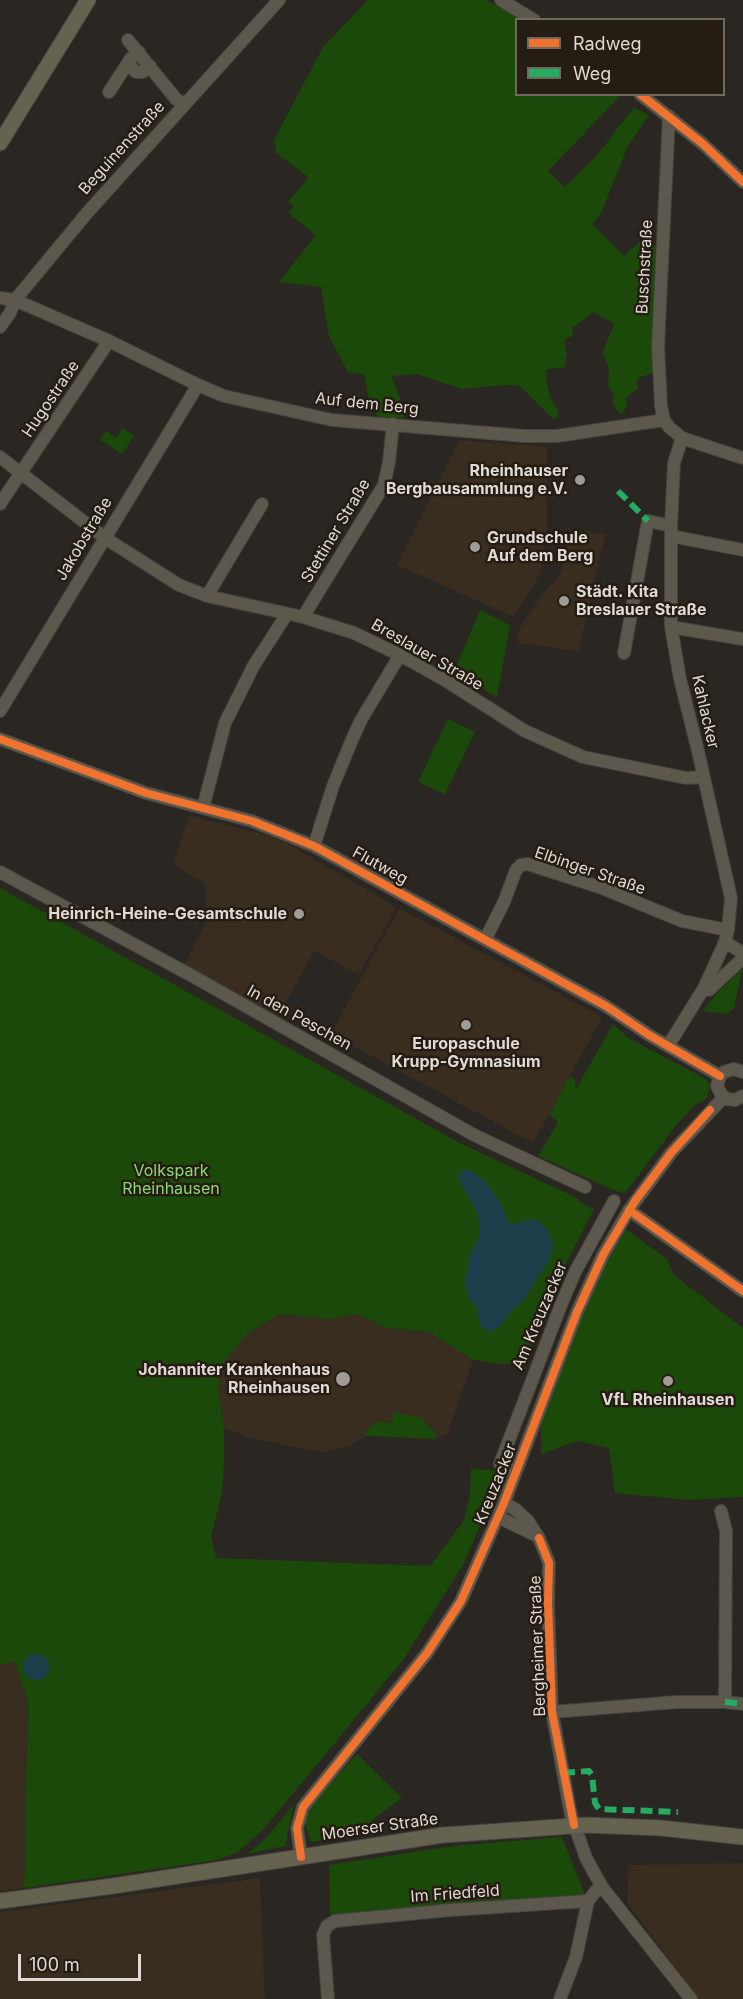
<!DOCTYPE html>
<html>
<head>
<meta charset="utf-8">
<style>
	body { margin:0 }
	#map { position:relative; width:743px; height:1999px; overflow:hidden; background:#2a2621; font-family:Inter,sans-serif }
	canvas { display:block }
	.legend { position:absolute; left:515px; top:18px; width:210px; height:78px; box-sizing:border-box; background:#251d13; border:2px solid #6f6960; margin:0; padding:8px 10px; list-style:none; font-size:18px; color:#dfdad3 }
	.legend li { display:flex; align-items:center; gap:12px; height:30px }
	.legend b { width:30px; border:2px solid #6f6960 }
	.scale { position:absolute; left:18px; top:1954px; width:123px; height:27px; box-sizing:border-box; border:3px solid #dfdad3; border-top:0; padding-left:8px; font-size:18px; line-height:21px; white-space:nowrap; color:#dfdad3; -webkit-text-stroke:4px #251d13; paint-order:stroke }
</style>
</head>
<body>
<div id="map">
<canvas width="743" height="1999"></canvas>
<ul class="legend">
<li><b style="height:8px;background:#ef722f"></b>Radweg</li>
<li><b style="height:8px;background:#26ab63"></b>Weg</li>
</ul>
<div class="scale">100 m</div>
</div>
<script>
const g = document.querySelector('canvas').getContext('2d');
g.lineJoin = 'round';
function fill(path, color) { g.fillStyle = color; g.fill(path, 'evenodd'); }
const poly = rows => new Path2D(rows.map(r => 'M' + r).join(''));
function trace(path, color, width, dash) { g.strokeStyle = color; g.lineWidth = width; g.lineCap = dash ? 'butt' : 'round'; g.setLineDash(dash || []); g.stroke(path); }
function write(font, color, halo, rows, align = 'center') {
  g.font = font + ' Inter,sans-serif'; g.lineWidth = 5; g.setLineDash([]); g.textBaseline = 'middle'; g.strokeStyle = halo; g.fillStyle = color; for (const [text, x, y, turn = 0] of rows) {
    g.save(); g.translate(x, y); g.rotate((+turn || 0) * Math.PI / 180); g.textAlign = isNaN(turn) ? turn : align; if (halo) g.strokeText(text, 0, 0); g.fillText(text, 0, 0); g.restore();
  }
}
fill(poly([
	[459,440,547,447,547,528,540,574,514,617,397,565],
	[570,530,605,534,579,651,518,643,518,632,524,621,547,588,558,579,562,569],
	[189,815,268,836,288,844,396,907,359,975,314,951,278,1017,184,965,207,921,205,883,173,865],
	[399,908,602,1017,533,1143,331,1034],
	[280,1314,329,1319,357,1314,386,1328,429,1332,473,1360,448,1433,435,1439,436,1433,431,1426,392,1421,366,1430,366,1436,351,1445,326,1452,312,1451,247,1437,224,1428,218,1392,221,1366,248,1333],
	[15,1662,28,1702,24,1888,0,1891,0,1665],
	[743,1863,743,1999,698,1999,627,1902,629,1865],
	[260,1878,265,1999,0,1999,0,1912]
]), '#392d1f');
fill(poly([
	[368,0,485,0,525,19,516,20,516,94,621,95,548,171,565,187,598,154,634,107,649,115,628,146,601,213,592,224,624,256,643,239,656,246,652,373,641,377,636,382,638,388,626,398,627,405,623,413,619,413,613,404,613,392,608,387,609,370,606,360,602,353,614,324,594,312,572,328,573,336,565,339,564,343,567,352,565,367,546,370,547,384,551,398,558,410,558,417,553,419,520,386,507,385,461,389,417,374,391,376,401,401,404,418,378,417,369,399,364,374,348,372,329,337,321,287,279,282,316,235,288,213,294,207,288,202,306,181,307,176,276,153,276,147,273,142,323,47],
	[122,428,134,436,122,454,100,440,106,431,116,438],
	[480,610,510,625,497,697,454,672],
	[448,719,475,732,445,794,418,782],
	[0,888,458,1142,577,1198,580,1202,594,1209,555,1285,523,1364,502,1364,473,1360,429,1332,386,1328,357,1314,329,1319,280,1314,248,1333,221,1366,218,1392,224,1428,224,1464,222,1493,211,1537,216,1558,430,1566,464,1520,470,1494,471,1469,504,1471,463,1565,403,1660,263,1830,238,1852,217,1860,24,1888,28,1702,15,1662,0,1665],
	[742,969,734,1008,727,1014,703,1011,717,993],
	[613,1024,628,1038,706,1079,710,1086,707,1098,694,1106,678,1123,625,1193,616,1191,538,1156,558,1122,549,1115,568,1079,573,1077,575,1080,576,1089],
	[624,1228,667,1259,674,1275,743,1328,743,1497,688,1500,615,1493,609,1448,577,1441,541,1454,541,1418,563,1358,603,1266],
	[394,1412,421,1418,436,1433,435,1439,366,1436,366,1430,377,1422,390,1423,392,1421],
	[357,1754,402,1798,372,1820,362,1835,311,1842,305,1824,311,1805],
	[294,1804,285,1846,247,1854,264,1840],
	[562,1837,585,1895,330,1915,329,1865,453,1846]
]), '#1a4909');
fill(poly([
	[461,1170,470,1170,486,1182,500,1203,510,1224,537,1219,548,1230,553,1245,548,1263,535,1281,525,1299,515,1307,498,1328,489,1332,480,1326,476,1305,468,1298,465,1284,470,1255,479,1237,479,1222,477,1213,458,1178],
	'23 1667a13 13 0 1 1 26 0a13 13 0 1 1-26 0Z'
]), '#1a3f4b');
const minor = poly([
	[501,0,534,20],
	[128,40,176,99,183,104],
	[128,64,136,72,143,72,150,66],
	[109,92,131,58,139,52],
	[640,94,703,144,743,182],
	[669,116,658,346,661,406,664,420,669,427,682,438,743,458],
	[0,298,15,300,109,341,198,385,224,396,332,420,525,436,557,436,664,420],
	[0,327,10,313,15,300,87,213,279,0],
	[0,457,105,538,179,585,207,596,303,617,354,633,400,655,448,682,525,731,583,757,686,778,703,777],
	[0,504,109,341],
	[671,536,743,550],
	[207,596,262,504],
	[303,617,384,485,389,462,393,424],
	[671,627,743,639],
	[624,653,648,521,671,526],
	[0,711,198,385],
	[0,739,146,793,252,821,314,846,606,1006,649,1035,720,1076],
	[203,808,225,723,254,665,287,614],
	[314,846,333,786,351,742,361,720,400,655],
	[0,872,196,978,474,1135,585,1187],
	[485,940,504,902,516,870,521,865,528,864,602,888,682,921,728,930],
	[725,942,743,953],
	[704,988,709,990,743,958],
	[668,1046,704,988,725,942,728,930,731,898,698,751,680,679,671,627,671,526,674,463,682,438],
	[743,1072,734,1069,724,1072,720,1076,717,1086,721,1094,727,1099,735,1100,743,1096],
	[629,1210,743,1291],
	[517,1469,500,1464,506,1448,561,1305,575,1272,614,1201],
	[504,1503,515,1509,528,1521,539,1538,549,1563,548,1603,552,1712,571,1815,586,1858,602,1887,691,1999],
	[721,1511,726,1531,725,1702],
	[498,1517,535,1535],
	[552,1712,677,1702,725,1702,743,1704],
	[301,1857,297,1828,303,1807,427,1653,461,1601,504,1503,577,1312,603,1255,629,1210,671,1153,724,1097],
	[328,1999,323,1935,327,1926,335,1921,451,1910,588,1901],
	[560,1999,576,1957,588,1901,595,1892,602,1887]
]);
const major = poly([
	[0,143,88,0],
	[0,1901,113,1886,443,1835,473,1833,586,1825,661,1828,743,1837]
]);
trace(minor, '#46433e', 14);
trace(major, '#46433e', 17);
trace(minor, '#5c584d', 12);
trace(major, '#666250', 15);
trace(poly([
	[618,491,648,521],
	[725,1702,743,1704],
	[563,1773,589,1771,592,1775,595,1803,599,1809,678,1812]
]), '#26ab63', 6, [12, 6]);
trace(poly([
	[640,94,703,144,743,182],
	[0,739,146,793,252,821,314,846,606,1006,649,1035,720,1076],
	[629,1210,743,1291],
	[539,1538,549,1563,548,1603,552,1712,574,1825],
	[301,1857,297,1828,303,1807,427,1653,461,1601,504,1503,577,1312,603,1255,635,1201,671,1153,710,1110]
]), '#ef722f', 8);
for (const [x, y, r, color] of [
	[580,480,6,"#a09b95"],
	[475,547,6,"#a09b95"],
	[564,601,6,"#a09b95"],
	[299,914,6,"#a09b95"],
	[466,1025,6,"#a09b95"],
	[343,1379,8,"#a09b95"],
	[668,1381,6,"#a09b95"]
]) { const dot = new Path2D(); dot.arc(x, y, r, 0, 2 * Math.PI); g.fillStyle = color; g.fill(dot); trace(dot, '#251d13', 2); }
write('16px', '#dfdad3', '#251d13', [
	["Beguinenstraße",122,148,-48],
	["Buschstraße",645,267,-87],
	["Hugostraße",51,399,-56],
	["Auf dem Berg",367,404,6],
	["Stettiner Straße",336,531,-59],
	["Jakobstraße",84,539,-59],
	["Breslauer Straße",427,655,30],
	["Kahlacker",705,712,77],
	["Flutweg",380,866,29],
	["Elbinger Straße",590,871,19],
	["In den Peschen",299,1018,29],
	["Am Kreuzacker",540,1316,-67],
	["Kreuzacker",496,1484,-68],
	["Bergheimer Straße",538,1646,-92],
	["Moerser Straße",380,1827,-8],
	["Im Friedfeld",455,1894,-4]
]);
write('bold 16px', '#dfdad3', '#251d13', [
	["Rheinhauser",568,471],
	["Bergbausammlung e.V.",568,489],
	["Grundschule",487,538,"left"],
	["Auf dem Berg",487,556,"left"],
	["Städt. Kita",576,592,"left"],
	["Breslauer Straße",576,610,"left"],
	["Heinrich-Heine-Gesamtschule",287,914],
	["Europaschule",466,1044,"center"],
	["Krupp-Gymnasium",466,1062,"center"],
	["Johanniter Krankenhaus",330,1370],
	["Rheinhausen",330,1388],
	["VfL Rheinhausen",668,1400,"center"]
], 'right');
write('16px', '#89da74', '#251d13', [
	["Volkspark",171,1171],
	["Rheinhausen",171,1189]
]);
</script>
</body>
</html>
